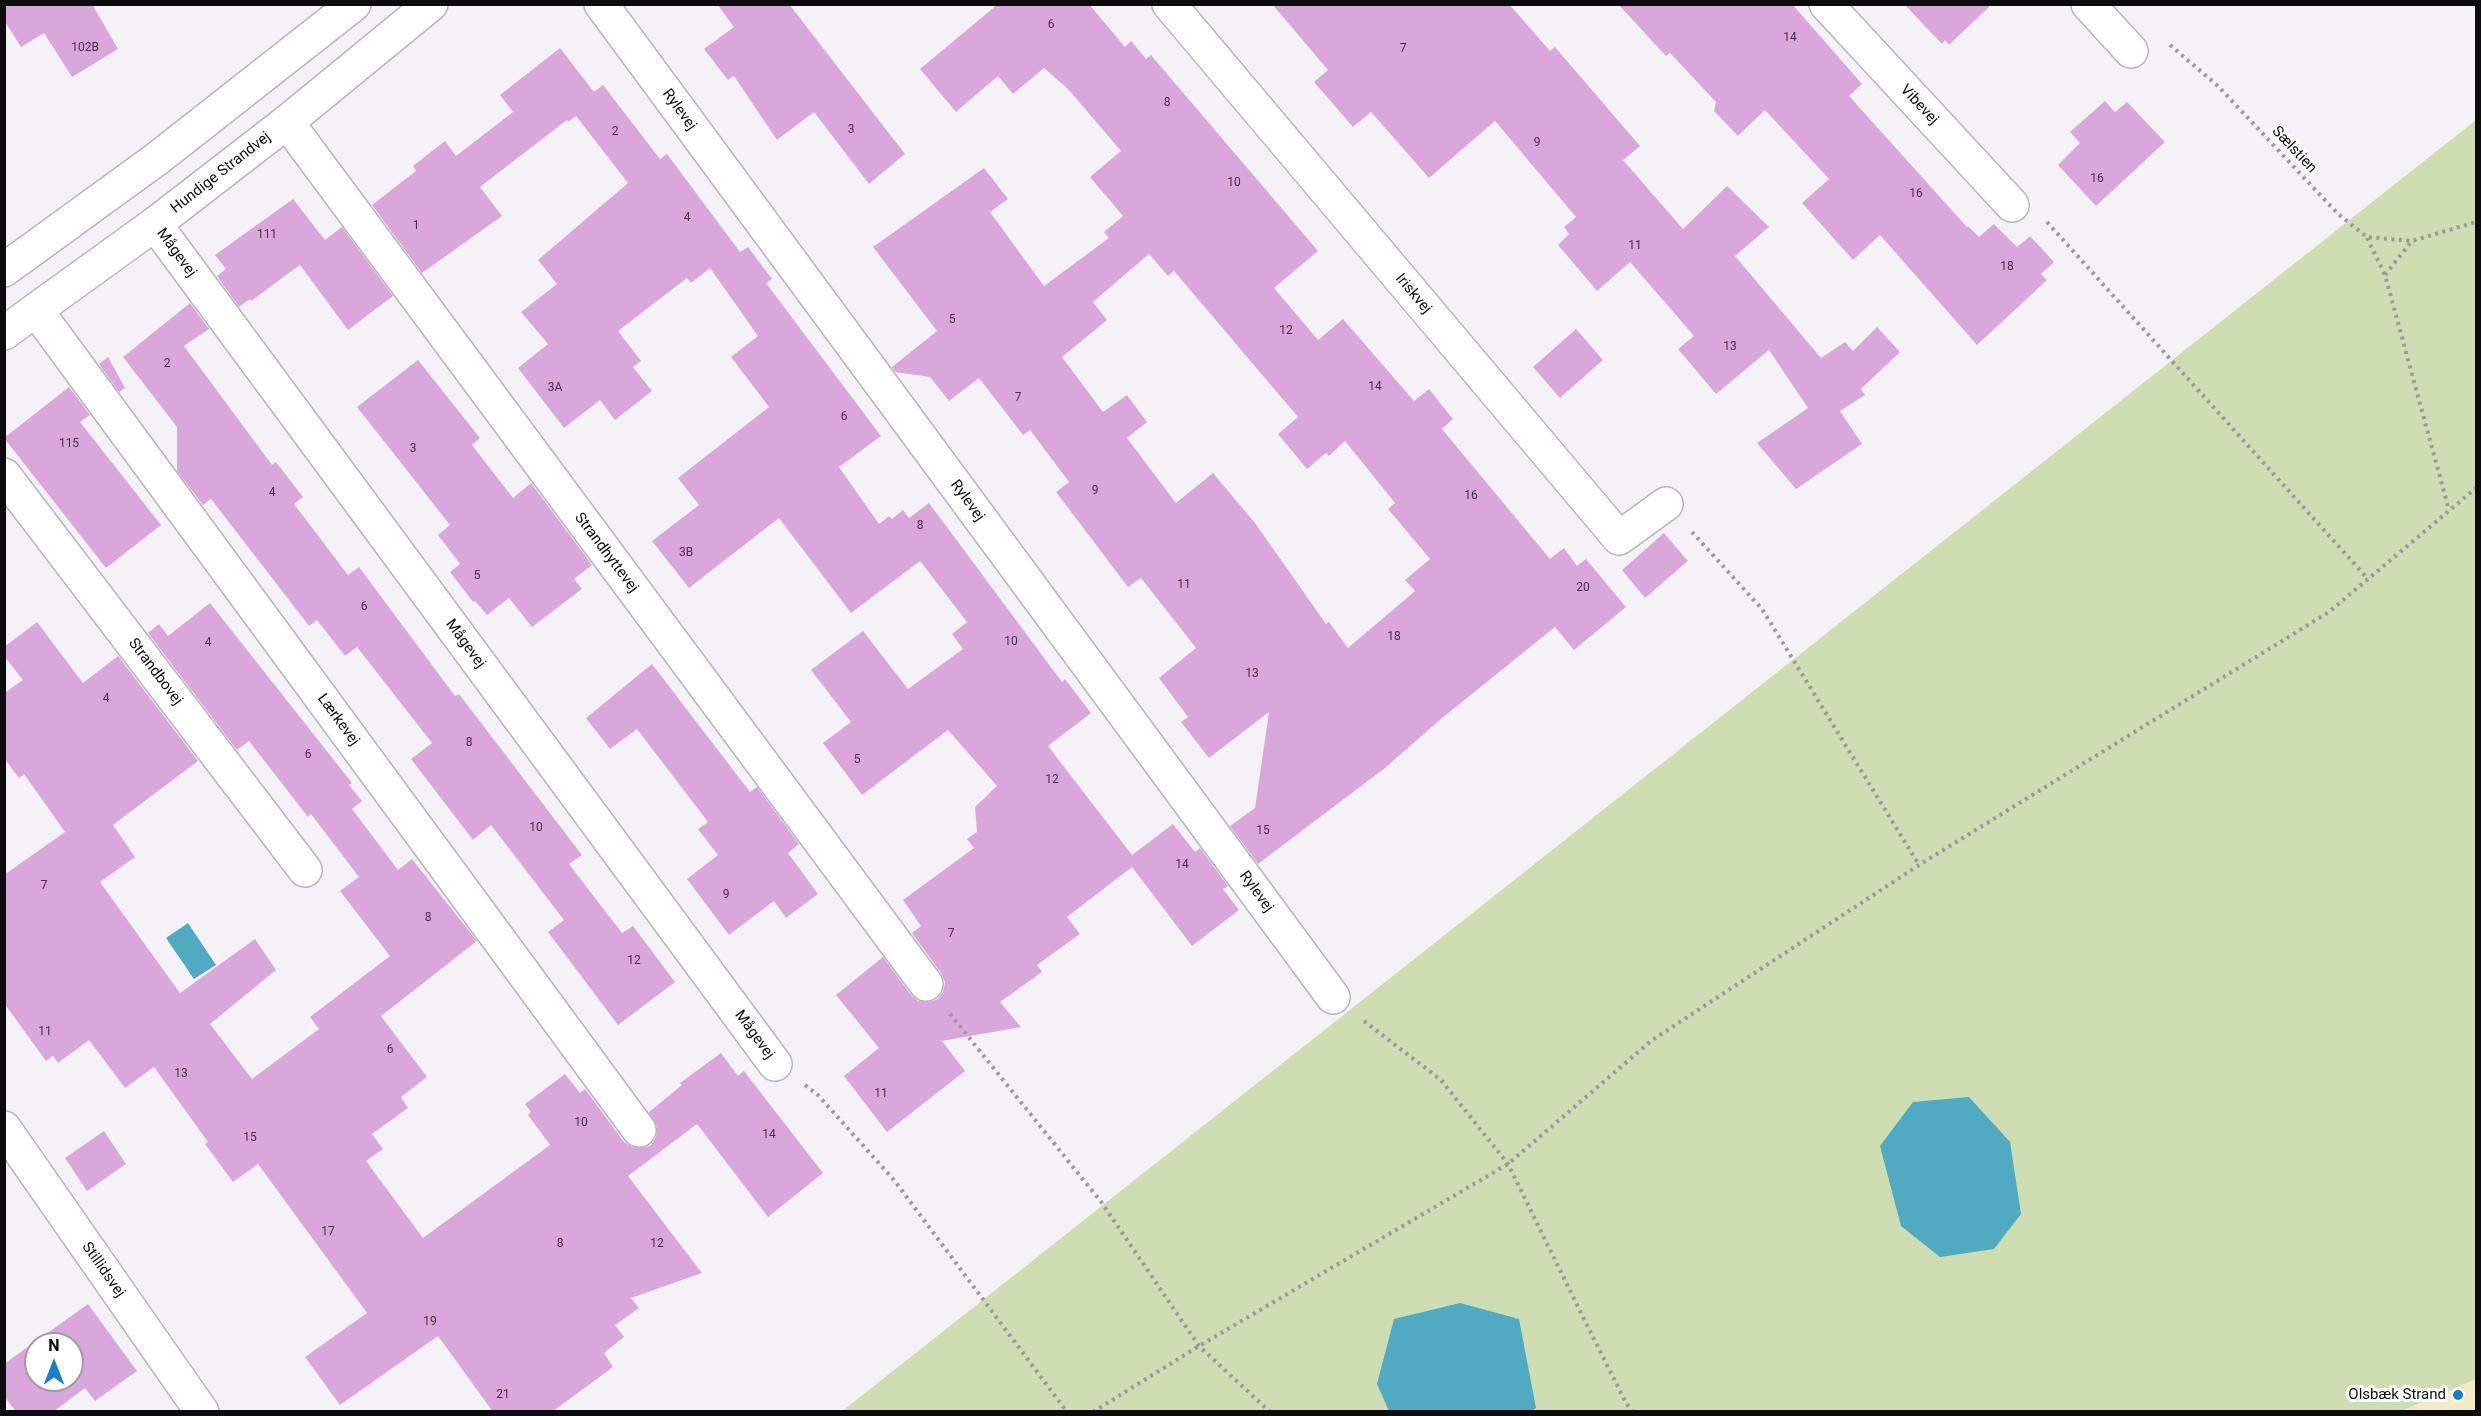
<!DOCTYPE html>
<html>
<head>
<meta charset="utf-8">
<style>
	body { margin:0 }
	#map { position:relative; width:2481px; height:1416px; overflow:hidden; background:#f5f2f7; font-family:Roboto,sans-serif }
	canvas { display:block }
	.frame { position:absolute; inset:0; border:6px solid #0c0b0d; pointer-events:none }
	.north { position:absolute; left:24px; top:1332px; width:60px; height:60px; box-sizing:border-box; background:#fff; border:2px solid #9e9d9e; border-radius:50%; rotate:0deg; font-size:16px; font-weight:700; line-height:24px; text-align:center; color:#0c0b0d }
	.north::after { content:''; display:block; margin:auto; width:21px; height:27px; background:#197ec9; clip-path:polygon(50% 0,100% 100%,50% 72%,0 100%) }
</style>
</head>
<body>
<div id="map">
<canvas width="2481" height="1416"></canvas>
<div class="frame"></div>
<div class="north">N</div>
</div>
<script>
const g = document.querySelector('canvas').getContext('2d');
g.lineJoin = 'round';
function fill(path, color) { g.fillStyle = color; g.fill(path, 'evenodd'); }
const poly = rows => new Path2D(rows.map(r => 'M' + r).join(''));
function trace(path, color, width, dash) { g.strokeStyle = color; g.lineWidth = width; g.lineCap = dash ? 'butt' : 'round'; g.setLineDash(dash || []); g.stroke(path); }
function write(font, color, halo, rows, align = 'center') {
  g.font = font + ' Roboto,sans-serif'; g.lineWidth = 6; g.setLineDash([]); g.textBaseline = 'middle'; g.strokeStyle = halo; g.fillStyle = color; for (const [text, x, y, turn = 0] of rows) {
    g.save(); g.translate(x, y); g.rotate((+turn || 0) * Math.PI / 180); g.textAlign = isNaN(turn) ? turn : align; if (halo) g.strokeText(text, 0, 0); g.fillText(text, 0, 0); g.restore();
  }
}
fill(poly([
	[2476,120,2476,1379,2401,1412,841,1412]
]), '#ceddb2');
fill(poly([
	[2476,1379,2476,1411,2401,1411]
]), '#f4eac4');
fill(poly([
	[188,923,216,965,194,979,166,938],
	[1969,1097,2010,1142,2021,1214,1994,1249,1940,1257,1901,1226,1880,1146,1913,1102],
	[1460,1303,1519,1319,1536,1408,1532,1411,1389,1411,1377,1384,1394,1319]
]), '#50aac1');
fill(poly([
	[4,4,92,4,118,49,72,77,44,33,21,47,4,20],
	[717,4,789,4,905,154,869,184,814,112,777,140,734,76,728,80,704,49,734,27],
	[998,4,1089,4,1125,47,1131,41,1146,59,1151,55,1318,251,1274,288,1318,340,1343,319,1414,401,1429,389,1453,419,1442,429,1550,559,1564,548,1577,566,1586,559,1626,607,1574,650,1555,627,1441,719,1385,768,1258,864,1230,826,1255,808,1269,712,1209,758,1181,722,1188,717,1159,678,1196,648,1141,578,1128,587,1056,492,1069,482,1030,430,1023,435,979,378,949,401,930,377,895,372,892,367,937,331,873,247,984,168,1008,199,990,212,1044,286,1109,238,1104,232,1123,216,1090,177,1121,151,1068,89,1044,68,1013,94,998,76,956,112,920,69],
	[1149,254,1168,276,1174,271,1298,417,1278,434,1307,469,1326,453,1329,456,1345,441,1395,503,1388,509,1430,559,1405,580,1415,591,1348,648,1329,622,1326,624,1255,523,1213,473,1176,503,1127,438,1147,422,1127,395,1103,412,1062,357,1107,320,1093,302],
	[1272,4,1509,4,1550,51,1555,47,1640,146,1623,160,1683,229,1727,186,1769,227,1735,256,1821,358,1845,342,1853,351,1877,327,1900,352,1861,389,1865,395,1840,411,1862,444,1796,489,1757,443,1808,408,1769,350,1716,394,1678,349,1694,336,1630,262,1597,291,1558,245,1569,234,1564,227,1576,217,1495,121,1429,178,1371,112,1353,127,1314,82,1328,70],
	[1618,4,1792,4,1862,84,1849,96,1967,227,1968,226,1979,237,1994,224,2017,247,2030,236,2054,262,2041,274,2047,280,1977,345,1880,235,1853,260,1802,203,1829,179,1765,110,1738,136,1714,111,1716,102,1670,53,1666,56],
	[1904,4,1992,4,1949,45,1945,40,1942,44],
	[560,48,594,92,603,85,660,159,667,154,740,252,748,247,772,279,766,283,881,436,839,467,879,524,889,516,892,519,903,510,909,518,929,503,1062,682,1065,679,1091,713,1048,746,1132,855,1173,824,1195,852,1200,848,1228,886,1223,889,1239,910,1192,946,1132,867,1067,917,1080,934,1037,965,1042,972,1000,1002,1021,1027,942,1041,965,1071,887,1132,844,1076,879,1048,836,995,883,957,911,995,918,1001,929,1002,938,999,943,992,945,982,941,973,912,933,921,926,903,900,974,848,967,839,977,832,975,807,997,786,948,730,862,795,823,743,851,722,811,670,863,631,908,689,963,649,952,634,967,622,920,561,851,613,779,518,689,588,652,541,699,505,678,478,769,407,731,357,758,336,710,268,691,283,687,278,618,331,641,361,633,367,652,391,615,420,600,400,564,428,518,368,548,344,521,312,557,284,538,260,628,183,576,116,568,122,567,120,480,187,502,216,422,273,372,205,416,171,413,166,445,141,456,156,513,112,500,95],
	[2105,101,2115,112,2127,102,2165,142,2096,206,2058,165,2080,143,2070,132],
	[293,199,325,240,342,227,393,296,348,330,300,265,251,301,250,299,239,307,217,276,226,269,215,255],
	[190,303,209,329,184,346,272,465,276,462,303,497,294,504,348,575,359,567,455,696,459,694,582,855,569,864,622,933,633,926,675,982,618,1025,548,932,564,920,491,825,473,840,411,759,432,743,357,647,345,656,317,620,309,626,211,499,203,505,177,471,177,427,123,357],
	[1576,329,1603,360,1560,398,1533,367],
	[108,357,125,388,119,392,99,364],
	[418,360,480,438,472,445,513,498,531,483,592,565,574,579,582,589,532,627,509,598,487,615,475,601,473,602,450,572,460,564,438,535,450,525,357,407],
	[69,387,90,415,80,422,161,525,106,568,4,438],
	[1664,533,1688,561,1645,598,1622,570],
	[210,603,352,783,349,785,362,801,352,809,398,870,412,859,477,941,381,1016,427,1077,401,1097,408,1108,372,1134,383,1149,366,1161,423,1238,550,1145,528,1115,531,1112,525,1104,565,1074,580,1093,585,1089,624,1142,632,1147,642,1148,651,1145,656,1137,657,1127,649,1112,682,1085,680,1083,721,1053,738,1076,744,1071,823,1173,768,1217,697,1124,628,1176,702,1273,631,1298,639,1308,615,1325,624,1337,604,1353,613,1367,552,1412,493,1412,438,1336,340,1405,305,1357,367,1313,258,1164,233,1182,205,1144,208,1142,154,1067,125,1088,89,1040,58,1063,53,1056,46,1061,4,1003,4,875,65,832,24,774,19,778,4,758,4,693,23,680,4,656,4,647,37,622,83,683,118,656,198,761,113,825,135,857,100,882,180,993,255,939,276,970,210,1024,252,1079,319,1029,310,1017,390,956,340,891,359,877,311,814,308,817,249,741,237,750,148,633,159,624,168,636],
	[652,664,750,792,757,787,799,844,788,853,818,894,786,918,774,901,729,935,687,879,718,855,698,829,708,822,637,729,610,749,586,718],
	[104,1131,126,1164,87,1191,65,1158],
	[88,1304,137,1371,95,1401,85,1388,53,1412,16,1412,4,1396,4,1364],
	[36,1344,72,1344,72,1380,36,1380]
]), '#daa7dc');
const minor = poly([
	[601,4,1333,997],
	[1169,4,1619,538,1666,504],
	[1826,4,2012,205],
	[2088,4,2131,51],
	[287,122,926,984],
	[155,224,775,1064],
	[36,310,639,1130],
	[4,475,305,870],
	[4,1128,202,1412]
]);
const secondary = poly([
	[4,270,158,158,354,4],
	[4,333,155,224,287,122,431,4]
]);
trace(minor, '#b8b5ba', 36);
trace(secondary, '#b8b5ba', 36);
trace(poly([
	[2170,45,2218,86,2338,214,2367,237,2412,241,2476,222],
	[2047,222,2368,579],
	[2367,238,2385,275,2449,510],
	[2385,275,2411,242],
	[1692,532,1762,609,1919,865],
	[950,1014,1102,1203,1199,1346,1270,1412],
	[1364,1021,1441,1080,1508,1164,1581,1313,1626,1403,1633,1412],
	[805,1085,817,1094,894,1180,1067,1412],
	[1093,1412,1199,1346,1508,1164,1651,1041,1919,865,2329,612,2476,488]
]), '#9c9a9d', 4, [3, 4.5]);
trace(minor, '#fff', 33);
trace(secondary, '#fff', 33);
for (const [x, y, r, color] of [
	[2458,1395,6,"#197ec9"]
]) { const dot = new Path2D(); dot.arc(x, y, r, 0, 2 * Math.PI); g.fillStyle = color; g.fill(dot); trace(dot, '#fff', 2); }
write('12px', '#403241', null, [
	["6",1051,25],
	["14",1790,38],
	["102B",85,48],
	["7",1403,49],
	["8",1167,103],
	["3",851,130],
	["2",615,132],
	["9",1537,143],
	["16",2097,179],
	["10",1234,183],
	["16",1916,194],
	["4",687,218],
	["1",416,226],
	["111",267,235],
	["11",1635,246],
	["18",2007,267],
	["5",952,320],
	["12",1286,331],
	["13",1730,347],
	["2",167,364],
	["14",1375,387],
	["3A",555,388],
	["7",1018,398],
	["6",844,417],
	["115",69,444],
	["3",413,449],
	["9",1095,491],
	["4",272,493],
	["16",1471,496],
	["8",920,526],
	["3B",686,553],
	["5",477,576],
	["11",1184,585],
	["20",1583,588],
	["6",364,607],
	["18",1394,637],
	["10",1011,642],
	["4",208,643],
	["13",1252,674],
	["4",106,699],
	["8",469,743],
	["6",308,755],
	["5",857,760],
	["12",1052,780],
	["10",536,828],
	["15",1263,831],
	["14",1182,865],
	["7",44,886],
	["9",726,895],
	["8",428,918],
	["7",951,934],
	["12",634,961],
	["11",45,1032],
	["6",390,1050],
	["13",181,1074],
	["11",881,1094],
	["10",581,1123],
	["14",769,1135],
	["15",250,1138],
	["17",328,1232],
	["8",560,1244],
	["12",657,1244],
	["19",430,1322],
	["21",503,1395]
]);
write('15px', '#0c0b0d', '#fff', [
	["Vibevej",1919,105,47],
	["Rylevej",679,110,54],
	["Sælstien",2294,150,47],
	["Hundige Strandvej",221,173,-38],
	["Mågevej",176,253,54],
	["Iriskvej",1413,294,50],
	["Rylevej",967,501,54],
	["Strandhyttevej",606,553,53],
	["Mågevej",465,644,54],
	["Strandbovej",155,672,53],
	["Lærkevej",338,720,54],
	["Rylevej",1256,892,54],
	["Mågevej",754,1035,54],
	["Stillidsvej",103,1270,55]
]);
write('15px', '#0c0b0d', '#fff', [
	["Olsbæk Strand",2446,1395]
], 'right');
</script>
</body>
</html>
